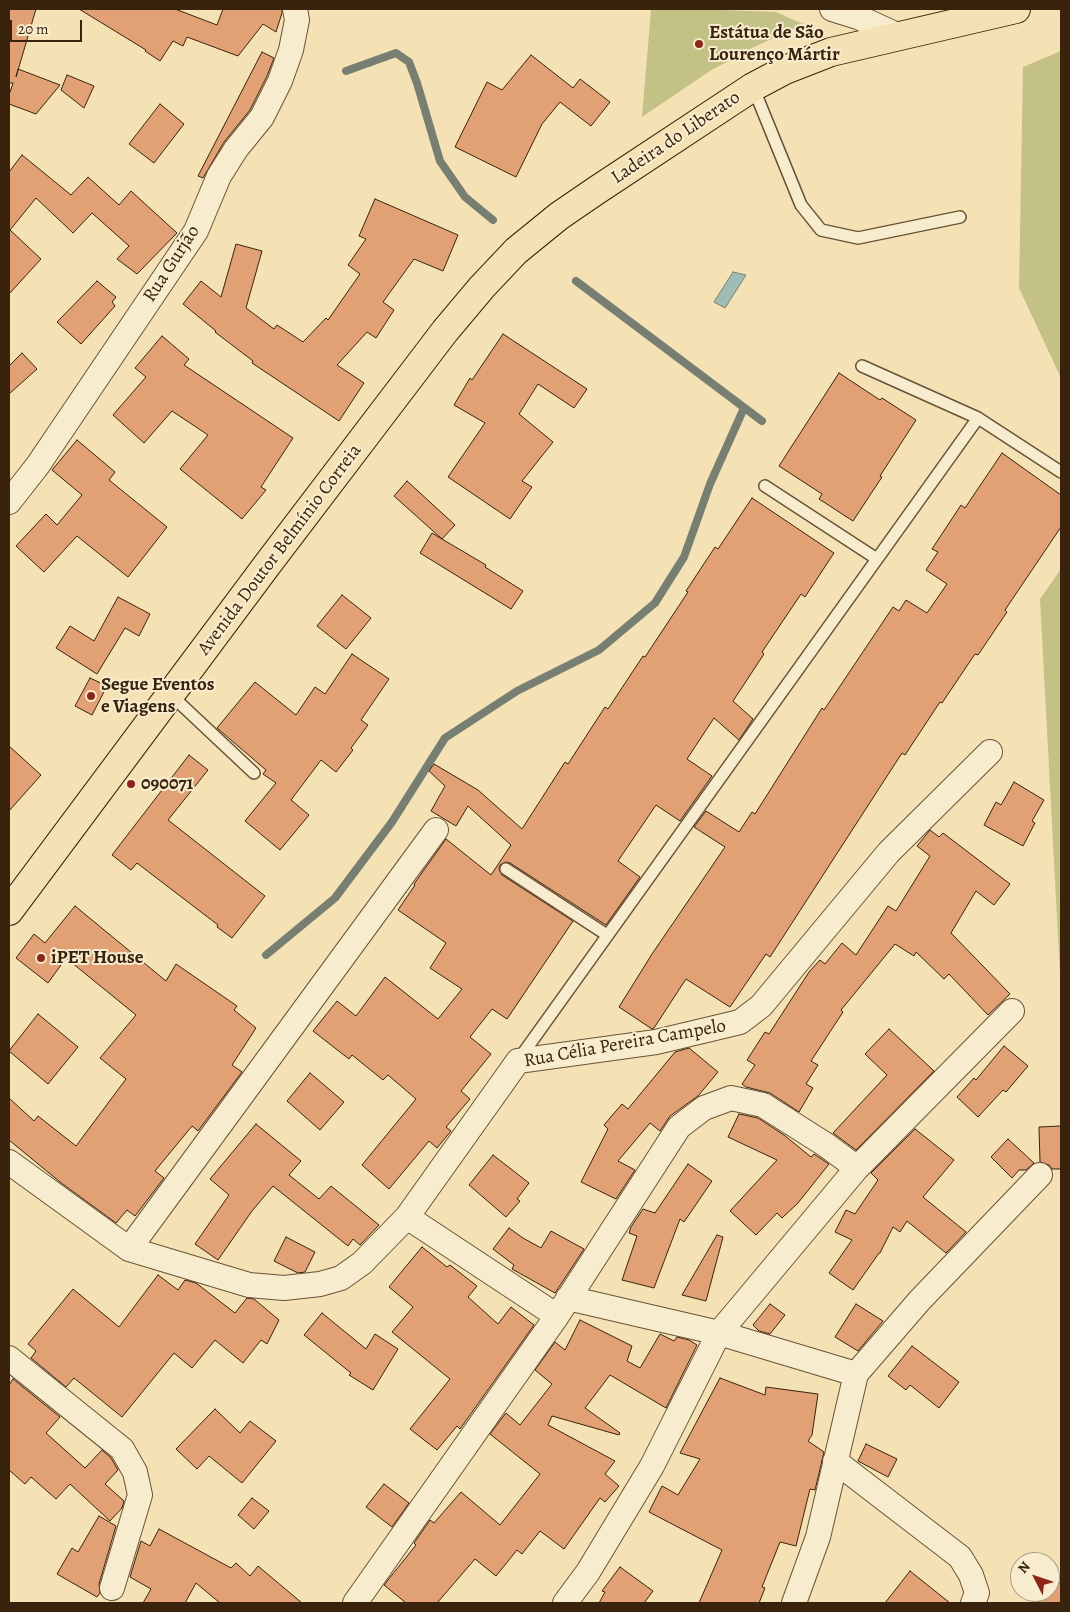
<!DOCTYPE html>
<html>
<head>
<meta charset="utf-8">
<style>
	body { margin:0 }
	#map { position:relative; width:1070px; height:1612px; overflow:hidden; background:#f5e2b4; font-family:Alegreya,serif }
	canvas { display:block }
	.frame { position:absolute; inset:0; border:10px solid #39230d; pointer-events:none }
	.north { position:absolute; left:1010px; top:1552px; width:50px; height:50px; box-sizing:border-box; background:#f8ecce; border:1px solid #ac9c81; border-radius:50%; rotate:311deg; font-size:14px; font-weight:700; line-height:20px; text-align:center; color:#39230d }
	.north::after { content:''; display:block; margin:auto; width:18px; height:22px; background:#8f2418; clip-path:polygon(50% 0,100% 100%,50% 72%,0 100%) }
	.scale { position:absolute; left:10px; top:20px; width:72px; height:22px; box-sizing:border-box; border:2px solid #39230d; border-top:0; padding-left:6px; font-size:15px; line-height:18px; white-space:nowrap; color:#39230d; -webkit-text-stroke:4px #f8ecce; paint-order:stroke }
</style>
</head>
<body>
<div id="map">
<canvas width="1070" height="1612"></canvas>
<div class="frame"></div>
<div class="north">N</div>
<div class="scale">20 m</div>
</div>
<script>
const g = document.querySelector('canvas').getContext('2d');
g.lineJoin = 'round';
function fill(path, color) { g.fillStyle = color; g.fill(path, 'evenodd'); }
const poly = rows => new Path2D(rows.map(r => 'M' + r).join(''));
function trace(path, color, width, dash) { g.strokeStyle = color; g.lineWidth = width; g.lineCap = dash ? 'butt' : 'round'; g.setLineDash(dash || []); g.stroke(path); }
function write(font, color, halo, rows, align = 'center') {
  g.font = font + ' Alegreya,serif'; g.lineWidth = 4; g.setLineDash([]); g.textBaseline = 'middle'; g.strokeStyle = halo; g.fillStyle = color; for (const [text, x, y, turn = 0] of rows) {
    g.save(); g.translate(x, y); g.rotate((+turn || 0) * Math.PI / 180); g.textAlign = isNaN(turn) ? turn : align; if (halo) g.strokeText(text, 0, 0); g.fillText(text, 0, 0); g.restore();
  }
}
fill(poly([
	[697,9,776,12,803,24,750,49,710,71,642,117,651,10],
	[1061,51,1061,378,1019,288,1023,67],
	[1061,569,1061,993,1040,599]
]), '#c4c187');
const water = poly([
	[733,272,746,275,725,308,714,302,733,272]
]);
fill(water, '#9fbcb5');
trace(water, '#767f72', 1);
trace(poly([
	[346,71,396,53,409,62,417,83,440,161,465,197,493,220],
	[576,281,762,421],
	[266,955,335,898,392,822,445,738,517,691,599,650,655,603,684,557,710,484,744,408]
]), '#767f72', 8);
const building = poly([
	[9,9,36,9,16,77,18,69,60,85,36,114,9,104,9,95,13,83,9,83,9,9],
	[79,9,175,9,217,25,223,9,282,9,282,13,276,32,263,24,238,56,187,37,183,46,173,41,160,61,145,51,146,50,79,9],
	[262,52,274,58,267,76,250,110,224,142,203,178,198,176,262,52],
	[531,55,573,88,580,79,610,102,591,126,560,102,542,124,516,177,455,147,487,82,502,90,531,55],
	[67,75,94,86,84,108,61,90,67,75],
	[160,104,184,124,154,163,129,144,160,104],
	[22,155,71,195,88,177,119,205,131,191,177,233,137,274,117,259,129,246,92,213,73,233,36,198,10,230,41,259,9,294,9,172,22,155],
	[375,199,458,235,443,271,414,259,383,302,394,310,376,338,367,332,337,365,364,383,339,421,252,363,253,361,215,332,216,331,183,304,201,281,221,297,236,244,262,251,246,308,274,329,277,325,303,342,326,318,328,320,360,274,348,265,366,239,359,236,375,199],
	[97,281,116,297,112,302,115,306,81,344,57,322,97,281],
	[503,334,587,389,574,408,538,384,519,414,553,442,522,481,532,487,510,519,448,477,485,423,454,405,470,378,472,380,503,334],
	[162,336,189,359,184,365,293,438,261,487,266,490,242,519,180,469,208,435,172,411,144,443,113,415,146,377,135,368,162,336],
	[22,353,37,369,9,394,9,366,22,353],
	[839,373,880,400,882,398,916,420,880,476,882,477,853,521,819,499,822,494,779,466,839,373],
	[77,440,115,472,109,480,167,527,128,577,77,536,44,572,16,546,46,514,57,525,82,495,52,470,77,440],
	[1002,453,1061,495,1061,527,1005,610,1007,612,978,655,975,654,942,703,940,702,905,755,902,753,770,957,766,954,730,1007,686,979,654,1028,652,1029,619,1007,652,954,725,847,694,827,706,811,739,832,752,812,755,814,822,708,824,710,893,607,899,611,906,600,927,613,947,584,926,570,938,552,932,549,961,505,965,508,1002,453],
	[407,481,455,525,442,539,486,565,485,567,523,591,511,609,420,553,432,533,442,539,394,496,407,481],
	[752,498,834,553,805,597,801,594,762,652,764,654,733,701,753,719,739,740,714,718,687,759,712,776,680,821,656,805,618,861,640,877,606,925,510,863,506,862,500,865,499,869,502,875,573,921,507,1019,492,1009,470,1037,491,1054,461,1091,470,1099,446,1127,451,1131,437,1148,429,1141,389,1189,362,1165,416,1099,388,1075,383,1080,352,1055,349,1059,313,1031,337,1001,356,1016,385,977,438,1019,462,989,430,968,446,943,398,910,415,885,414,884,446,839,491,875,511,845,468,806,456,826,431,811,445,786,429,771,434,764,478,790,522,829,565,762,568,764,605,707,608,709,643,656,645,657,688,592,686,591,715,547,718,549,752,498],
	[342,595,371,618,346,649,317,626,342,595],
	[118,597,150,614,139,636,125,628,97,674,56,648,70,626,94,641,118,597],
	[352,654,389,679,361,720,368,725,351,748,353,750,336,772,321,760,291,800,309,815,280,850,245,821,276,783,263,774,266,770,217,728,255,682,296,715,315,687,325,694,352,654],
	[90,678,107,686,92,715,75,706,90,678],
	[9,746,41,775,9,811,9,746],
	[189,755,208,770,168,820,265,896,232,938,217,927,218,925,137,863,131,870,112,855,189,755],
	[1014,782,1044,800,1032,821,1035,823,1023,846,984,825,996,802,1001,805,1014,782],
	[930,830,939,837,943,833,1010,884,994,905,976,891,951,933,1010,994,988,1015,949,974,944,979,916,952,914,956,895,944,841,1010,843,1012,811,1061,818,1065,806,1084,813,1088,799,1112,770,1093,746,1087,742,1084,755,1065,747,1060,765,1032,769,1034,809,972,820,960,825,964,842,943,856,955,888,906,896,911,930,856,917,846,930,830],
	[75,906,166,981,176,964,237,1006,234,1010,256,1028,232,1065,242,1072,198,1131,192,1126,155,1171,164,1178,135,1216,127,1210,116,1223,60,1182,9,1140,9,1098,34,1121,38,1116,76,1146,126,1079,100,1058,136,1015,66,958,48,983,16,958,34,934,45,943,75,906],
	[38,1014,78,1047,48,1084,9,1051,38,1014],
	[889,1029,934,1071,856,1150,833,1133,887,1075,865,1054,889,1029],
	[1004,1046,1028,1066,1006,1092,1003,1090,978,1117,957,1097,974,1078,976,1080,1004,1046],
	[689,1048,718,1072,698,1096,670,1116,660,1131,650,1123,618,1161,635,1170,616,1199,581,1182,608,1129,604,1125,622,1104,628,1109,675,1052,689,1048],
	[310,1073,344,1102,320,1130,287,1101,310,1073],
	[739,1114,758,1118,784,1135,811,1157,814,1154,829,1164,798,1203,782,1218,777,1213,756,1235,730,1211,777,1160,728,1137,739,1114],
	[256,1124,301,1161,289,1175,319,1199,331,1186,379,1225,360,1245,353,1239,348,1246,273,1186,252,1211,218,1260,195,1244,229,1195,210,1179,256,1124],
	[1061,1126,1061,1169,1052,1169,1049,1165,1040,1162,1039,1127,1061,1126],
	[915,1129,954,1160,923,1197,966,1232,946,1253,907,1221,900,1232,893,1227,880,1253,879,1253,853,1290,829,1273,852,1240,835,1232,846,1210,855,1214,878,1180,871,1173,915,1129],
	[1008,1139,1034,1163,1026,1170,1019,1170,1012,1178,991,1157,1008,1139],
	[493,1155,529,1183,517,1199,520,1201,506,1217,469,1185,493,1155],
	[688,1164,712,1181,684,1222,680,1219,654,1288,622,1280,637,1236,629,1233,631,1227,643,1209,655,1213,688,1164],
	[509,1228,523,1238,541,1248,551,1231,584,1249,555,1293,512,1269,514,1265,493,1249,509,1228],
	[717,1235,723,1237,706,1301,682,1295,717,1235],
	[286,1237,315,1252,305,1272,298,1273,274,1261,286,1237],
	[422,1247,447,1267,450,1265,477,1286,468,1297,498,1324,511,1307,534,1325,460,1429,457,1426,437,1450,410,1429,450,1379,392,1332,413,1307,389,1287,422,1247],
	[158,1275,178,1290,185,1280,196,1283,235,1313,247,1298,254,1299,279,1320,267,1344,261,1340,243,1363,215,1340,192,1368,174,1353,122,1417,74,1378,66,1387,31,1358,36,1351,28,1344,73,1289,119,1327,158,1275],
	[770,1304,785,1315,770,1334,759,1331,753,1325,770,1304],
	[856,1304,883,1321,858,1351,835,1337,856,1304],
	[322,1313,366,1349,375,1334,398,1349,373,1390,349,1375,351,1373,304,1335,322,1313],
	[580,1320,632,1346,627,1361,640,1368,660,1334,674,1341,677,1337,689,1340,697,1345,666,1408,610,1375,585,1408,620,1433,619,1435,552,1416,548,1425,615,1461,605,1474,619,1486,605,1502,600,1498,564,1549,540,1531,522,1554,517,1550,496,1576,475,1559,437,1603,406,1603,384,1585,416,1545,414,1543,430,1520,434,1523,461,1492,500,1525,540,1474,490,1434,506,1413,520,1425,552,1384,535,1370,555,1342,565,1350,580,1320],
	[912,1346,959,1382,939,1408,910,1385,906,1390,888,1376,912,1346],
	[720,1378,765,1395,766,1387,818,1394,812,1435,808,1441,824,1452,815,1490,810,1489,796,1546,780,1542,762,1587,765,1588,759,1603,699,1603,722,1550,649,1512,662,1486,678,1495,700,1459,680,1453,720,1378],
	[13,1379,60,1417,46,1433,85,1468,102,1450,111,1458,118,1470,105,1484,124,1501,122,1508,110,1521,70,1484,56,1499,31,1477,25,1484,9,1470,9,1385,13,1379],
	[215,1409,240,1433,250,1421,276,1441,242,1483,209,1456,197,1469,176,1449,215,1409],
	[866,1444,897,1459,888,1477,858,1461,866,1444],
	[384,1484,409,1503,392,1527,366,1507,384,1484],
	[252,1498,269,1511,254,1529,238,1515,252,1498],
	[99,1516,116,1526,99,1584,100,1593,97,1597,57,1574,72,1548,78,1552,99,1516],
	[159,1529,231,1568,236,1563,250,1576,258,1566,302,1603,220,1603,196,1583,185,1603,143,1603,151,1589,130,1577,141,1541,150,1546,159,1529],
	[620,1567,653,1591,644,1603,599,1603,605,1592,602,1591,620,1567],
	[1020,1568,1020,1586,1011,1579,1020,1568],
	[910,1571,950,1603,885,1603,910,1571],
	[1050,1575,1061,1584,1061,1603,1041,1603,1027,1592,1050,1592,1050,1575]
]);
fill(building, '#e2a175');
trace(building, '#39230d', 1);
const lane = poly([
	[753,87,801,205,821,230,858,238,960,217],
	[862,366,978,418,1061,472],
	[765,486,877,559],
	[171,695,254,773],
	[506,869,607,935],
	[519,1059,978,418]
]);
const street = poly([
	[832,9,858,17,897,35],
	[9,502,38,465,196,231,219,176,236,149,262,117,280,81,291,50,297,20,295,9],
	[9,1162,129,1249,249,1285,284,1288,320,1284,341,1278,362,1263,407,1217,518,1061,656,1042,740,1022,761,1006,889,852,990,752],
	[407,1217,557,1316],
	[129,1249,436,830],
	[568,1298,719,1333,856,1374],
	[9,1358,122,1449,135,1472,140,1495,112,1588],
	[835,1461,960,1557,971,1575,977,1593,973,1603],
	[355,1603,557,1316,679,1127,704,1108,731,1098,763,1105,826,1145,857,1168,1012,1011],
	[565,1603,588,1572,652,1466,719,1333,857,1168],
	[794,1603,818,1537,856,1374,920,1300,1040,1175]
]);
const primary = poly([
	[9,911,267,565,445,331,482,287,516,251,559,216,597,190,753,87,785,70,831,52,1016,9]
]);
trace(lane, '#685337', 14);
trace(street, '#685337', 26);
trace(primary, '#39230d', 30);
trace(lane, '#f8ecce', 11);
trace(street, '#f8ecce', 24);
trace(primary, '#f5e2b4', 28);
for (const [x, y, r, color] of [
	[699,44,5,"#8f2418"],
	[91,696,5,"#8f2418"],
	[131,784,5,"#8f2418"],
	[41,958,5,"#8f2418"]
]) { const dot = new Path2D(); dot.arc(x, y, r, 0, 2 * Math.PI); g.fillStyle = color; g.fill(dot); trace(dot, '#f8ecce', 2); }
write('bold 19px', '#39230d', '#f8ecce', [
	["Estátua de São",709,33],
	["Lourenço Mártir",709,55],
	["Segue Eventos",101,685],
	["e Viagens",101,707],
	["090071",141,784],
	["iPET House",51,958]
], 'left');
write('19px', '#39230d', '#f8ecce', [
	["Ladeira do Liberato",676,138,-34],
	["Rua Gurjão",172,264,-57],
	["Avenida Doutor Belmínio Correia",280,550,-53],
	["Rua Célia Pereira Campelo",625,1044,-10]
]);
</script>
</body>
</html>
